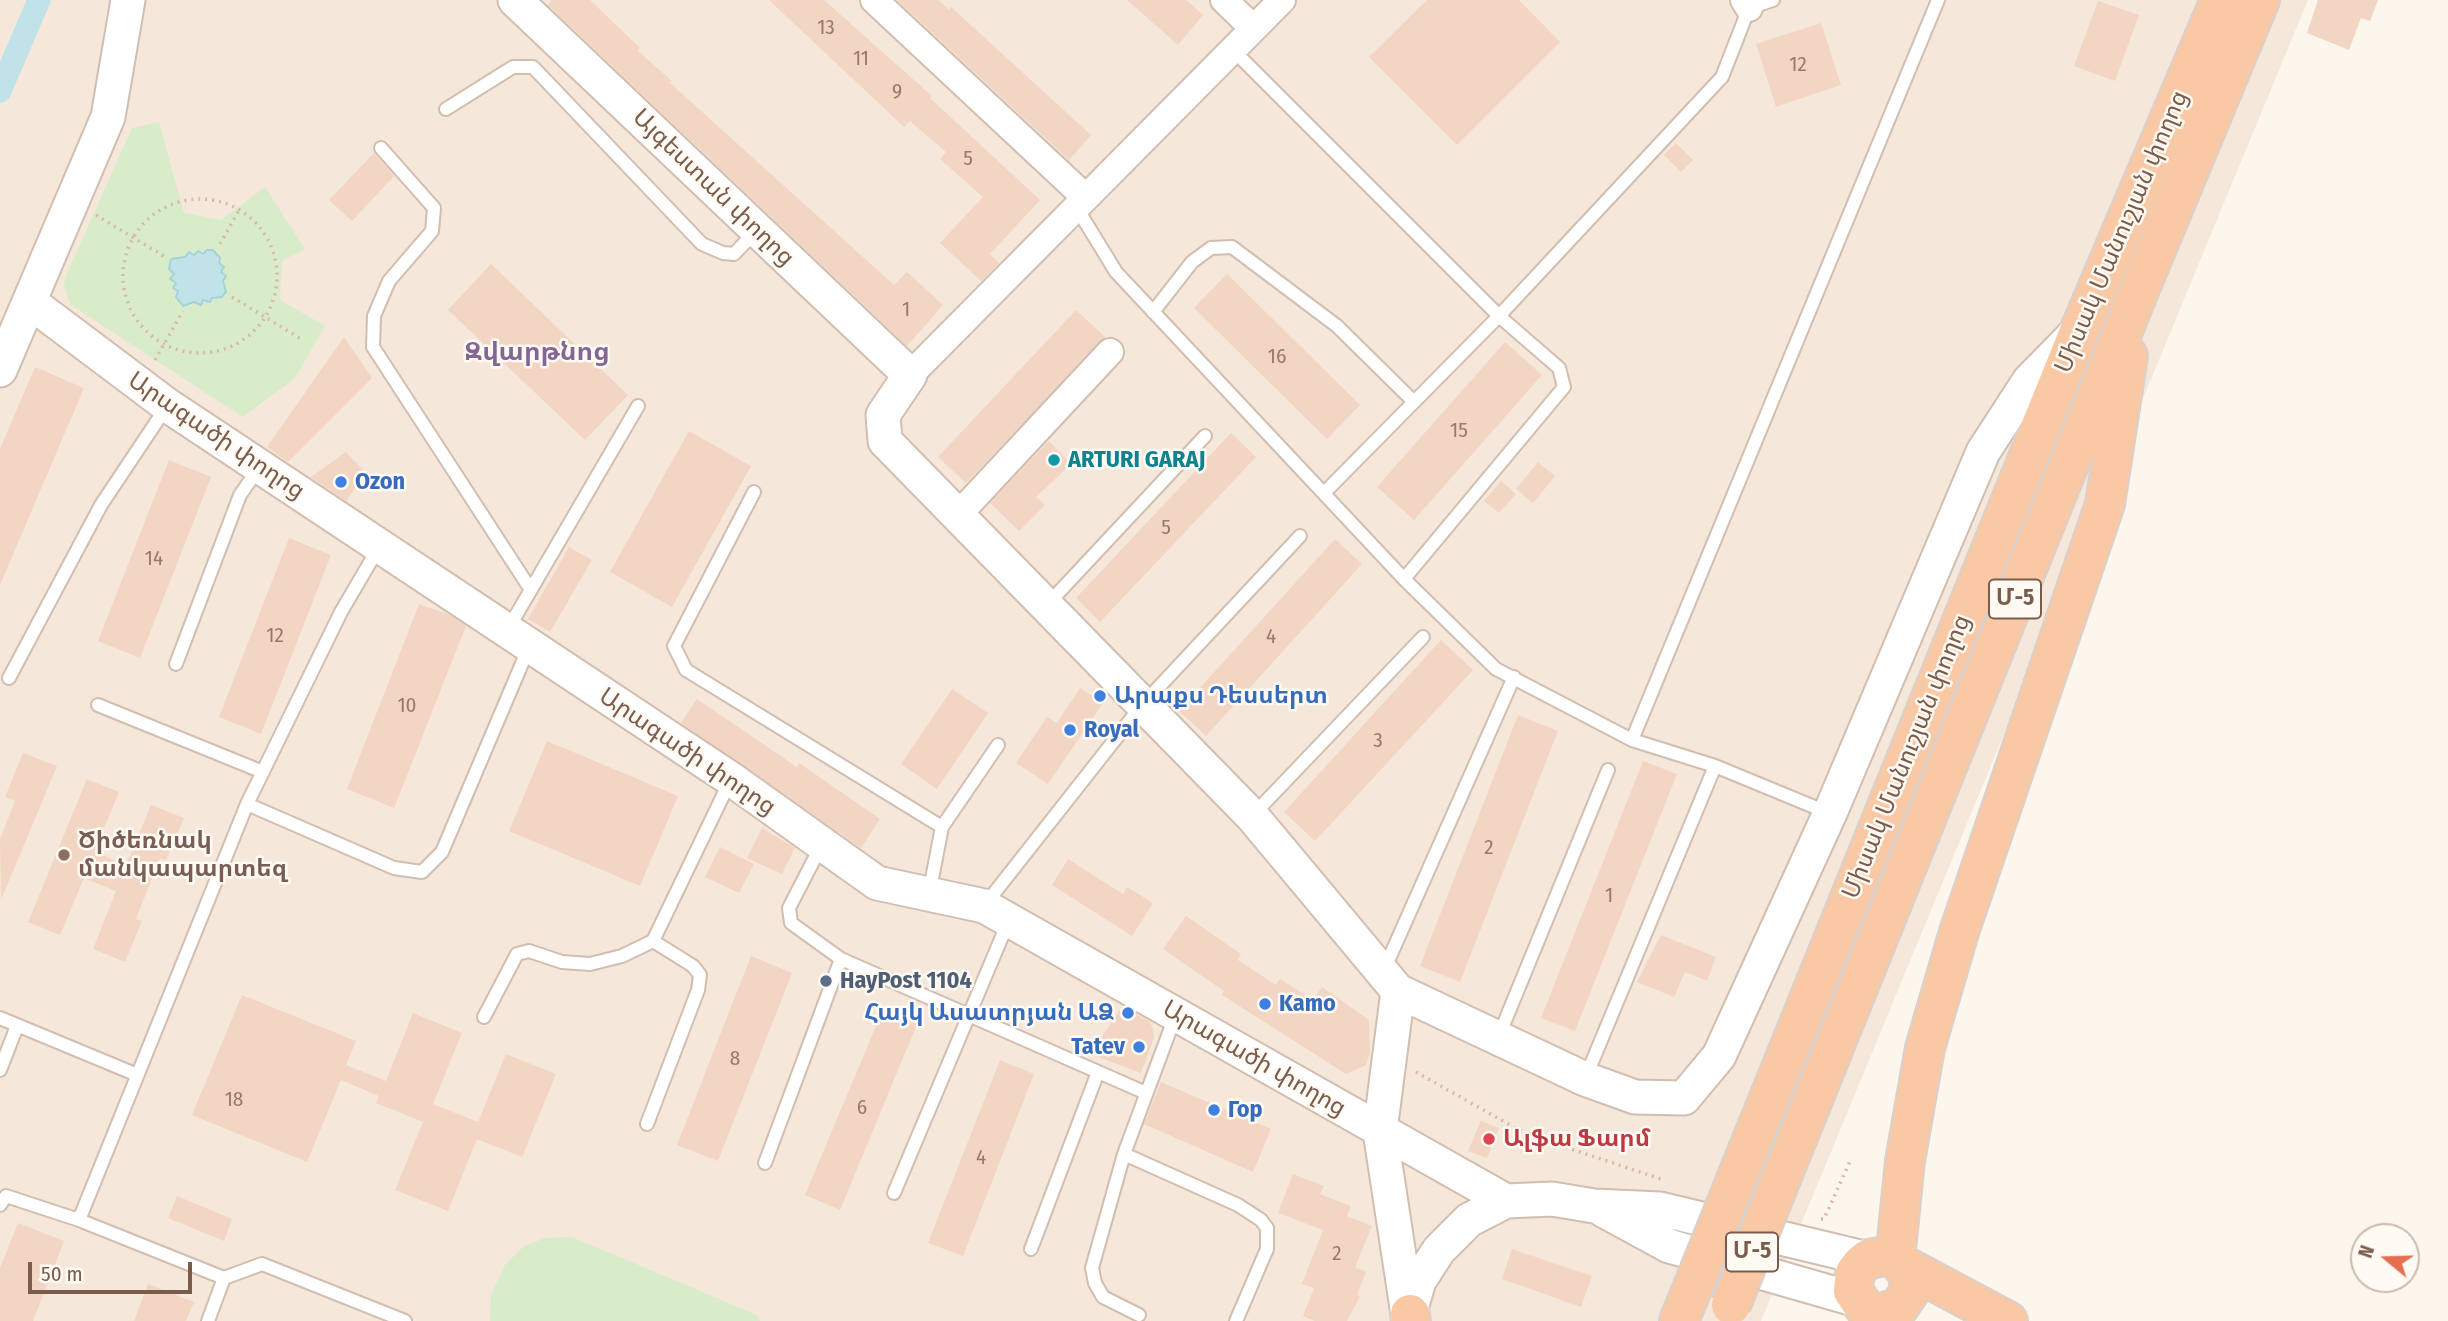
<!DOCTYPE html>
<html>
<head>
<meta charset="utf-8">
<style>
	body { margin:0 }
	#map { position:relative; width:2448px; height:1321px; overflow:hidden; background:#fdf6ec; font-family:"Fira Sans Condensed",sans-serif }
	canvas { display:block }
	.north { position:absolute; left:2350px; top:1223px; width:70px; height:70px; box-sizing:border-box; background:#fffaf3; border:2px solid #cabbb1; border-radius:50%; rotate:289deg; font-size:19px; font-weight:700; line-height:28px; text-align:center; color:#7a5c4d }
	.north::after { content:''; display:block; margin:auto; width:24px; height:32px; background:#e76f51; clip-path:polygon(50% 0,100% 100%,50% 72%,0 100%) }
	.scale { position:absolute; left:28px; top:1262px; width:164px; height:32px; box-sizing:border-box; border:4px solid #7a5c4d; border-top:0; padding-left:9px; font-size:21px; line-height:24px; white-space:nowrap; color:#7a5c4d; -webkit-text-stroke:5px #fffaf3; paint-order:stroke }
</style>
</head>
<body>
<div id="map">
<canvas width="2448" height="1321"></canvas>
<div class="north">N</div>
<div class="scale">50 m</div>
</div>
<script>
const g = document.querySelector('canvas').getContext('2d');
g.lineJoin = 'round';
function fill(path, color) { g.fillStyle = color; g.fill(path, 'evenodd'); }
const poly = rows => new Path2D(rows.map(r => 'M' + r).join(''));
function trace(path, color, width, dash) { g.strokeStyle = color; g.lineWidth = width; g.lineCap = dash ? 'butt' : 'round'; g.setLineDash(dash || []); g.stroke(path); }
function write(font, color, halo, rows, align = 'center') {
  g.font = font + ' "Fira Sans Condensed","Noto Sans Armenian",sans-serif'; g.lineWidth = 5; g.setLineDash([]); g.textBaseline = 'middle'; g.strokeStyle = halo; g.fillStyle = color; for (const [text, x, y, turn = 0] of rows) {
    g.save(); g.translate(x, y); g.rotate((+turn || 0) * Math.PI / 180); g.textAlign = isNaN(turn) ? turn : align; if (halo) g.strokeText(text, 0, 0); g.fillText(text, 0, 0); g.restore();
  }
}
fill(poly([
	[0,0,2308,0,1761,1321,0,1321]
]), '#f5e8da');
fill(poly([
	[159,122,184,213,221,220,265,187,305,249,282,261,280,300,325,326,294,379,243,417,71,305,64,288,65,278,132,128],
	[572,1237,757,1315,760,1321,490,1321,491,1295,505,1265,524,1246,545,1238]
]), '#d8ecc9');
const water = poly([
	[207,250,213,250,220,258,219,263,224,267,221,272,226,276,223,281,226,292,222,297,212,298,210,302,203,300,201,305,194,302,183,306,176,297,178,291,173,288,176,283,170,279,174,274,169,269,171,259,185,257,189,252,194,255,198,251,203,254,207,250]
]);
fill(water, '#bfe3e8');
trace(water, '#a5d3da', 2);
trace(poly([
	[0,91,39,0]
]), '#bfe3e8', 23);
fill(poly([
	[552,0,590,0,640,48,638,51,672,81,670,83,894,285,907,272,943,305,907,346,548,5],
	[769,0,824,0,932,96,930,98,1040,200,990,254,999,263,981,281,940,243,983,197,940,159,946,152,910,121,904,127],
	[897,0,938,0,949,10,951,7,1091,135,1069,160],
	[1127,0,1186,0,1203,15,1178,45],
	[1427,0,1519,0,1560,42,1457,145,1369,57],
	[2318,0,2378,0,2370,21,2361,18,2349,50,2307,33],
	[2098,1,2139,15,2115,81,2074,66],
	[1821,23,1841,85,1776,107,1756,44],
	[1676,143,1693,160,1681,172,1664,155],
	[374,153,394,176,352,221,329,200],
	[491,264,628,395,585,440,448,310],
	[1227,274,1360,405,1327,439,1194,308],
	[1076,310,1105,337,966,483,938,457],
	[344,337,372,378,288,462,267,447],
	[1505,342,1542,375,1414,520,1377,487],
	[35,367,84,388,0,585,0,449],
	[689,431,751,466,672,607,610,572],
	[1231,433,1256,457,1100,622,1076,598],
	[1049,441,1071,464,1036,497,1045,505,1019,531,990,503],
	[346,452,366,473,346,501,311,477],
	[169,460,211,477,140,658,98,641],
	[1538,462,1555,476,1533,503,1516,489],
	[1501,481,1516,494,1499,513,1484,501],
	[289,538,331,555,261,734,219,717],
	[1335,539,1362,564,1206,736,1179,711],
	[569,547,592,560,550,632,528,619],
	[419,604,450,615,466,626,394,808,347,789],
	[1441,640,1473,670,1315,841,1284,812],
	[1080,688,1103,703,1048,784,1016,763,1047,717,1057,723],
	[952,689,988,713,937,789,901,764],
	[697,699,797,767,799,763,880,819,861,848,681,723],
	[1518,715,1558,731,1460,982,1420,966],
	[547,741,678,796,640,886,509,831],
	[23,753,57,766,1,900,0,839,15,801,5,797],
	[1643,761,1677,774,1575,1031,1541,1018],
	[87,779,119,792,94,852,126,865,151,805,184,818,166,860,160,858,136,919,142,921,125,962,93,949,116,891,84,878,60,935,28,922],
	[762,828,795,848,782,874,747,858],
	[720,847,754,864,739,893,705,877],
	[1068,859,1123,894,1127,887,1153,903,1132,936,1052,885],
	[1186,916,1241,954,1238,960,1276,985,1280,979,1313,1000,1322,987,1369,1020,1370,1053,1366,1065,1346,1074,1222,995,1224,991,1163,949],
	[1661,935,1716,957,1707,981,1685,972,1674,997,1637,982],
	[751,956,792,973,718,1161,677,1145],
	[242,995,356,1041,346,1065,386,1081,413,1013,462,1033,433,1104,478,1122,506,1054,556,1074,522,1157,477,1139,448,1211,395,1190,423,1122,376,1103,379,1096,341,1080,307,1162,192,1115],
	[884,1007,918,1022,840,1210,805,1195],
	[1122,1007,1150,1022,1153,1029,1154,1038,1141,1073,1090,1054],
	[1000,1060,1034,1074,963,1256,928,1243],
	[1161,1082,1271,1129,1253,1172,1144,1124],
	[1481,1121,1499,1128,1487,1158,1468,1151],
	[1293,1174,1324,1186,1320,1194,1351,1206,1347,1216,1372,1226,1355,1267,1366,1272,1357,1295,1360,1296,1347,1321,1315,1321,1303,1316,1314,1288,1302,1284,1323,1230,1278,1213],
	[177,1196,232,1219,224,1241,168,1218],
	[18,1223,64,1241,33,1321,0,1321,0,1268],
	[1512,1249,1592,1276,1581,1307,1502,1279],
	[148,1284,194,1302,186,1321,134,1321]
]), '#f3d5c3');
const service = poly([
	[1233,50,1499,316,1559,368,1564,387,1404,579],
	[446,109,513,67,533,67,702,244,723,253,734,254,757,230],
	[381,148,434,208,432,231,389,281,374,316,373,347,531,590],
	[1078,210,1116,272,1404,579,1496,669,1632,740,1715,766,1829,813],
	[1153,312,1192,262,1211,248,1232,247,1337,326,1413,401],
	[754,492,674,646,686,670,942,827],
	[1324,493,1499,316,1722,77,1749,8,1773,0],
	[1046,606,1205,436],
	[508,629,638,406],
	[176,664,240,495,259,468],
	[9,678,101,505,167,406],
	[98,705,263,772],
	[1632,740,1938,0],
	[247,804,394,868,422,872,442,852,529,647],
	[1252,816,1423,637],
	[822,844,789,908,791,923,841,959,1146,1093],
	[929,894,942,827,998,745],
	[984,906,1143,704,1300,536],
	[1384,970,1514,677],
	[1176,1014,1124,1154,1238,1205,1261,1220,1267,1228,1267,1249,1236,1321],
	[484,1017,517,954,529,951,562,962,590,964,622,956,653,941,731,779],
	[0,1018,135,1074],
	[1498,1038,1608,770],
	[0,1070,17,1026],
	[1585,1079,1715,766],
	[647,1124,698,990,700,975,693,966,653,941],
	[1124,1154,1092,1268,1095,1283,1103,1297,1139,1315],
	[765,1163,841,959],
	[894,1193,1009,920],
	[0,1205,6,1196,79,1220,224,1278,262,1264,405,1321],
	[79,1220,247,804,341,612,379,547],
	[1031,1249,1098,1072],
	[208,1321,224,1278]
]);
const minor = poly([
	[874,0,1085,197],
	[1224,0,1253,28],
	[1744,0,1749,8],
	[910,375,1282,0],
	[957,516,1110,352]
]);
const tertiary = poly([
	[515,0,910,375,883,415,885,441,1252,816,1398,991,1380,1131,1409,1321],
	[30,302,167,405,731,779,877,883,984,906,1506,1201],
	[0,370,108,117,128,0],
	[1398,991,1585,1079,1635,1097,1684,1098,1719,1056,1830,813,1983,452,2029,381,2076,333],
	[1603,1210,1669,1246,1857,1300],
	[1410,1312,1419,1281,1439,1250,1469,1220,1506,1201,1552,1199,1594,1206,1660,1209,1868,1259]
]);
const trunk = poly([
	[1733,1187,2081,327,2220,0],
	[1773,1199,2139,291,2260,0],
	[1895,1259,1905,1161,1925,1048,1959,932,2105,504,2128,356],
	[1903,1265,2008,1321],
	[1872,1312,1882,1313,1899,1307,1910,1291,1908,1272,1895,1259,1886,1256,1868,1259,1861,1265,1855,1273,1853,1291,1864,1307,1872,1312,1893,1321],
	[1410,1314,1411,1321],
	[1679,1321,1690,1294]
]);
trace(service, '#d1beb0', 16);
trace(minor, '#d1beb0', 30);
trace(tertiary, '#d1beb0', 37);
trace(trunk, '#dad1cd', 42);
trace(poly([
	'123 276a77 77 0 1 1 154 0a77 77 0 1 1-154 0Z',
	[96,215,167,258],
	[220,244,239,210],
	[232,297,303,340],
	[155,360,183,311],
	[1416,1072,1526,1134,1664,1180],
	[1821,1219,1824,1219,1851,1159]
]), '#d9b8a5', 3.5, [2, 5]);
trace(service, '#fff', 12);
trace(minor, '#fff', 26);
trace(tertiary, '#fff', 33);
trace(trunk, '#f9c8a4', 38);
const trunkBridge = poly([
	[1690,1294,1733,1187],
	[1731,1305,1773,1199]
]);
trace(trunkBridge, '#dad1cd', 42, []);
trace(trunkBridge, '#f9c8a4', 38);
for (const [x, y, r, color] of [
	[1054,460,7,"#0f9aa8"],
	[341,482,7,"#3f7fe0"],
	[1100,696,7,"#3f7fe0"],
	[1070,730,7,"#3f7fe0"],
	[64,855,7,"#8d6e63"],
	[826,981,7,"#5c6f8a"],
	[1265,1004,7,"#3f7fe0"],
	[1128,1013,7,"#3f7fe0"],
	[1139,1047,7,"#3f7fe0"],
	[1214,1110,7,"#3f7fe0"],
	[1489,1139,7,"#e0444e"]
]) { const dot = new Path2D(); dot.arc(x, y, r, 0, 2 * Math.PI); g.fillStyle = color; g.fill(dot); trace(dot, '#fffaf3', 2.5); }
write('21px', '#987a6a', null, [
	["13",826,28],
	["11",861,59],
	["12",1798,65],
	["9",897,92],
	["5",968,159],
	["1",906,310],
	["16",1277,357],
	["15",1459,431],
	["5",1166,528],
	["14",154,559],
	["12",275,636],
	["4",1271,637],
	["10",407,706],
	["3",1378,741],
	["2",1489,848],
	["1",1609,896],
	["8",735,1059],
	["18",234,1100],
	["6",862,1108],
	["4",981,1158],
	["2",1337,1254]
]);
for (const [x, y, w] of [
	[2015,599,52],
	[1752,1252,52]
]) { const box = new Path2D(); box.roundRect(x - w / 2, y - 19.5, w, 39, 5); g.fillStyle = '#fffaf3'; g.fill(box); trace(box, '#7a5c4d', 2); }
write('bold 23px', '#7a5c4d', null, [
	["Մ-5",2015,599],
	["Մ-5",1752,1252]
]);
write('24px', '#7a5c4d', '#fffaf3', [
	["Այգեստան փողոց",713,188,44],
	["Միսակ Մանուշյան փողոց",2122,232,-67],
	["Արագածի փողոց",216,436,34],
	["Արագածի փողոց",687,752,34],
	["Միսակ Մանուշյան փողոց",1907,757,-68],
	["Արագածի փողոց",1254,1059,30]
]);
write('bold 24px', '#0d838f', '#fffaf3', [
	["ARTURI GARAJ",1068,460]
], 'left');
write('bold 24px', '#366cbe', '#fffaf3', [
	["Ozon",355,482],
	["Արաքս Դեսսերտ",1114,696],
	["Royal",1084,730],
	["Kamo",1279,1004],
	["Հայկ Ասատրյան ԱՁ",1114,1013,"right"],
	["Tatev",1125,1047,"right"],
	["Гор",1228,1110]
], 'left');
write('bold 24px', '#785e54', '#fffaf3', [
	["Ծիծեռնակ",78,841],
	["մանկապարտեզ",78,869]
], 'left');
write('bold 24px', '#4e5e75', '#fffaf3', [
	["HayPost 1104",840,981]
], 'left');
write('bold 24px', '#be3a42', '#fffaf3', [
	["Ալֆա Ֆարմ",1503,1139]
], 'left');
write('bold 26px', '#846695', '#fffaf3', [
	["Զվարթնոց",537,353]
]);
</script>
</body>
</html>
